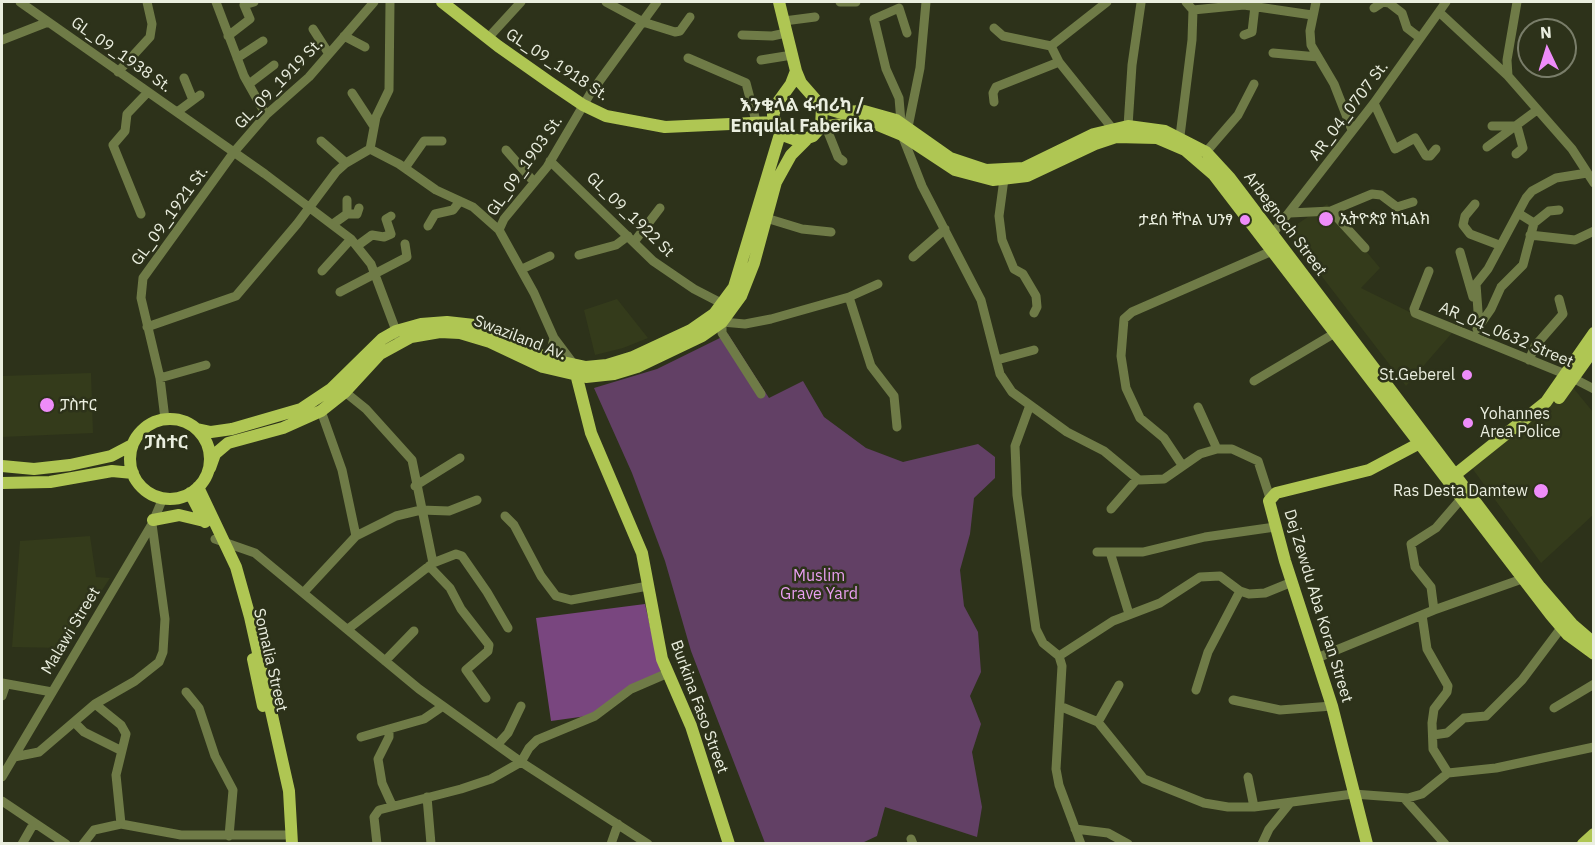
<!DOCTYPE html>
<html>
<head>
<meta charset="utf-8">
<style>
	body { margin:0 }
	#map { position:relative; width:1595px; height:845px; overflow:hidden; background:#2d321a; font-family:"IBM Plex Sans",sans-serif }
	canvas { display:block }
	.frame { position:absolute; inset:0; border:3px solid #eaeedf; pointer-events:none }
	.north { position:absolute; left:1517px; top:18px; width:60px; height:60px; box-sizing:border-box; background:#2d321a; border:2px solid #797d69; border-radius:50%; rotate:356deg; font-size:16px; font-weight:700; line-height:24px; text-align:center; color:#eaeedf }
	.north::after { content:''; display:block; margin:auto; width:21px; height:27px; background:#ee8cf9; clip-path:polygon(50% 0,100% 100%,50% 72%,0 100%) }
</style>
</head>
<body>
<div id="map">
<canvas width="1595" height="845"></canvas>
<div class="frame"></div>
<div class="north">N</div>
</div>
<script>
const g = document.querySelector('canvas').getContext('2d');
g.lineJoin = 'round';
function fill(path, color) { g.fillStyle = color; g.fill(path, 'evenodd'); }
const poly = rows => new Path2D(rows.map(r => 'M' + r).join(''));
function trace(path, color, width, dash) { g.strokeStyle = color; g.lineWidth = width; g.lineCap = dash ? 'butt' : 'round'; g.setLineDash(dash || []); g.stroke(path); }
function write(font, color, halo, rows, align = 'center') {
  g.font = font + ' "IBM Plex Sans","Noto Sans Ethiopic",sans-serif'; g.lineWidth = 5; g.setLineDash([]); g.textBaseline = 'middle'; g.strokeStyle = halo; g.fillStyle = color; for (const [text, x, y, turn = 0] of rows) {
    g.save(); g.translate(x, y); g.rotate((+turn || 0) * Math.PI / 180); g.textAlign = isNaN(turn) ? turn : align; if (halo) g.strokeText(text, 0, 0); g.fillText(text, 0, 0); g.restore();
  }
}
fill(poly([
	[1327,204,1380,268,1361,288,1452,333,1406,386,1287,231],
	[617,299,648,338,623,348,595,355,584,310],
	[91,373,93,433,2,437,2,376],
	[1570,384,1593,412,1593,515,1541,563,1472,468],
	[90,536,96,577,110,578,64,648,12,647,20,541]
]), '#343b1b');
fill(poly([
	[728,334,769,398,803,381,824,417,866,448,903,462,978,444,995,457,995,478,974,498,970,534,960,570,964,606,978,632,981,672,970,696,981,724,972,752,982,807,977,837,885,807,877,836,862,843,765,843,691,651,665,561,632,473,594,388,657,369]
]), '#624065');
fill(poly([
	[645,604,662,678,627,689,594,715,551,721,536,618]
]), '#79467f');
trace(poly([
	[20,2,265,174,351,239,371,264,398,336],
	[216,2,244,76,266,115],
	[606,2,643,22,675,32,680,31,690,17],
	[840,2,856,2],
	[1107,2,1051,46,1059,62,1112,128],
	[1316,2,1310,31,1311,45,1334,84,1352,130],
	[1374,8,1383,2,1389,3,1402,13,1407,28,1420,38],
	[1193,10,1244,5,1312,15],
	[1439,12,1508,76,1572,149,1594,183],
	[784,21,815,17],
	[994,28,1003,36,1051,46],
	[313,29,329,54],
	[742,35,772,36,786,33],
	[1244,35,1252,32,1255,6],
	[228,36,250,19,244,5,254,2],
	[344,36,365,47],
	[488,38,521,2],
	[2,40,48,22],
	[1273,53,1318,57],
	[237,58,263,41],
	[688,58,746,83,757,125],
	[761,60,792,55],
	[118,72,150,37,152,24,147,2],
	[1508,76,1507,60,1517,2],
	[184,78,193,100],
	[249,84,274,65],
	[352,93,373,125],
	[994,102,993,93,996,87,1059,62],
	[1374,103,1395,149,1415,138,1426,156,1430,156,1436,149],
	[177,112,200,95],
	[901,122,899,98,886,69,874,19,899,8,907,33],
	[1128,126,1132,65,1141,3],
	[1492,126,1517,126,1523,148,1516,154],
	[826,127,838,157,843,161],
	[908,127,920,68,926,2],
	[902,135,922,186,981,300,1000,374,1012,392,1067,432,1104,451,1139,480,1164,479,1200,454,1217,449,1232,449,1258,461,1270,498],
	[1180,136,1192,40,1193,10,1186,2],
	[321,141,346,163],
	[1487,147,1537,110],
	[370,149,399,164,436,190,473,207,499,230,534,293,554,338,575,366],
	[506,150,534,182],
	[1206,152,1238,115,1254,84],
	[550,161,653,261,694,289,723,304],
	[405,168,424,141,442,141],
	[1004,179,999,216,1002,240,1014,269,1023,274,1036,296,1037,307,1034,313],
	[347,200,347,214],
	[1475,204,1465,216,1463,225,1470,234,1499,245],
	[1331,211,1365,248],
	[1290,213,1331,211,1372,194,1381,195,1397,207,1413,202],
	[1518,213,1534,223,1549,211,1559,210],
	[141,214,113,145,125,131,127,114,148,92],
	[766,218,802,229,831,232],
	[333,224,347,214,357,214,359,208],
	[428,226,435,214,453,210,460,201],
	[499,230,504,219,547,167,590,94,657,2],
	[1530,235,1575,240,1594,231],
	[1270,237,1374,103,1446,2],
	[634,242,660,208],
	[357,246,372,235,384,237,391,234,386,219,391,216],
	[1460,252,1473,297],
	[579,255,616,245,628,236],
	[913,257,945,229],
	[522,269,550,256],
	[322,271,351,239],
	[1429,271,1414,309,1415,313,1565,374,1594,389],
	[340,292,407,257,405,244],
	[849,297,871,366,894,396,897,427],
	[1479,325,1476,284,1488,269,1526,198,1532,191,1556,178,1587,173],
	[147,327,236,296,297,224,336,172,346,163,370,149,376,117,389,90,390,2],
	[1477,329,1491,309,1501,287,1523,265,1534,223],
	[549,359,554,338],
	[997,360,1034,350],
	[1529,360,1535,346,1563,314,1559,299],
	[160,378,206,365],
	[1254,381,1335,333],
	[345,392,366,409,412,460,433,563],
	[761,394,722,333,722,322,745,324,771,319,849,297,878,284],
	[1030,405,1015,446,1017,495,1036,629,1043,643,1059,656,1062,666,1056,769,1059,785,1081,844],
	[1198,407,1217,449],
	[321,411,342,470,356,536],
	[165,419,160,378,141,298,143,278,234,152,266,115,309,77,374,2],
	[1182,465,1164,438,1140,418,1126,388,1121,356,1124,319,1132,312,1272,251],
	[415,486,460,458],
	[1111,509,1137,479],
	[505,516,514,525,541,576,556,596,571,600,648,586],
	[215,539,255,553,419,689,521,762,648,844],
	[1097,552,1143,552,1205,537,1275,527],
	[1110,552,1129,614],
	[429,566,450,588,461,609,489,645,488,651,466,670,486,698],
	[304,592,356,536,396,516,421,510,449,511,477,500],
	[1434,610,1431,587,1415,567,1411,544,1436,528,1461,499],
	[1422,615,1427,649,1448,686,1447,692,1434,709,1432,723,1433,749,1448,773],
	[348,629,433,563,456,554,462,556,487,592,508,628],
	[1059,656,1113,621,1160,603,1200,577,1220,576,1240,591,1249,594,1265,593,1292,582],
	[1317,658,1434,610,1522,579],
	[385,661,414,631],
	[2,683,52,692],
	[1196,690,1208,652,1240,591],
	[186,692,199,708,215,756,233,790,229,836],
	[2,696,6,684],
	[1233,700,1280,710,1332,706],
	[95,704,121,725,126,734,116,775,121,824],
	[1062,707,1098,722,1144,779,1204,803,1228,807,1254,807,1353,794,1408,798,1422,794,1448,773,1496,768,1594,747],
	[1554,708,1594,684],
	[1098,722,1119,685],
	[75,723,84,732,120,750],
	[389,729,389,737,378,759,382,783,392,805],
	[1433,735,1447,733,1464,718,1486,716,1522,680,1561,628],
	[361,737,424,719,443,706],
	[497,745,508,733,521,706],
	[14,757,39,752,95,704,135,681,159,662,163,652,165,619,152,524],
	[2,777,152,524,163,498],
	[1248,777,1254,807],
	[427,797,431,844],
	[1404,798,1445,844],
	[2,801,66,844],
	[1075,829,1108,833,1128,844],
	[911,839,913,844],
	[22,844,34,823],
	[83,844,94,830,121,824,181,835,285,835],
	[377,844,374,817,379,810,461,789,491,779,521,762,529,748,537,740,595,716,631,689,668,673],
	[611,844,618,824],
	[1262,844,1269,829,1290,803]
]), '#6f7b47', 9);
trace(poly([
	[442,2,498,46,552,84,583,105,606,116,665,127,774,122],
	[779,2,796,71,801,83,822,107,821,127,813,136,799,141,780,134,773,115,778,102,791,84,796,71],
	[822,107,838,112,864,111,896,120,950,158,986,170,1024,168,1094,134,1128,126,1165,131,1206,152,1230,178,1540,587,1572,624,1594,643],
	[821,127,856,122,873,123,902,135,955,170,993,180,1027,176,1095,144,1116,137,1157,138,1185,150,1214,175,1551,615,1568,635,1594,654],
	[575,370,591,433,642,553,662,659,691,726,729,844],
	[1559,398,1594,349],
	'130 459a40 40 0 1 1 80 0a40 40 0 1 1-80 0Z',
	[197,429,211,432,232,429,301,409,331,389,382,339,396,331,421,324,447,322,474,325,549,359,586,367,607,365,633,357,691,330,714,314,734,287,780,134],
	[2,466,34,469,70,465,111,456,132,445],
	[210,468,215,454,228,443,283,428,321,411,345,392,380,354,411,337,440,332,460,333,490,342,543,367,586,377,614,374,637,367,702,336,722,322,741,296,754,263,776,182,791,155,806,140],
	[1451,478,1546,402,1594,333],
	[2,483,50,482,112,471,133,473],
	[198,487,236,567,250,617,289,791,292,844],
	[190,493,205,522],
	[153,520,179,515,204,521],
	[253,659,263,706],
	[1367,844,1332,706,1285,561,1269,501,1276,493,1369,470,1418,444],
	[1583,844,1594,834]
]), '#afc653', 12);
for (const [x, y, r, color] of [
	[1326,219,8,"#ee8cf9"],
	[1245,220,6,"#ee8cf9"],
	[1467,375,6,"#ee8cf9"],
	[47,405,8,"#ee8cf9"],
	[1468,423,6,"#ee8cf9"],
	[1541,491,8,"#ee8cf9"]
]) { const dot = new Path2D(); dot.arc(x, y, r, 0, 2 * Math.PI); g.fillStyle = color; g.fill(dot); trace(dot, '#2d321a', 2); }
write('16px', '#eaeedf', '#2d321a', [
	["GL_09_1938 St.",121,55,35],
	["GL_09_1918 St.",557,65,33],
	["GL_09_1919 St.",279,84,-46],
	["AR_04_0707 St.",1349,111,-53],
	["GL_09_1903 St.",525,166,-55],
	["GL_09_1922 St",630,215,44],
	["GL_09_1921 St.",170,216,-54],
	["Arbegnoch Street",1285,224,53],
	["AR_04_0632 Street",1506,335,23],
	["Swaziland Av.",520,338,21],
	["Dej Zewdu Aba Koran Street",1318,606,73],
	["Malawi Street",71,631,-59],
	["Somalia Street",270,660,77],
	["Burkina Faso Street",699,707,70]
]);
write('16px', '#eaeedf', '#2d321a', [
	["ኢትዮጵያ ክኒልክ",1340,219],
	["ታደሰ ቸኮል ህንፃ",1233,220,"right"],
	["St.Geberel",1455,375,"right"],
	["ፓስተር",60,405],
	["Yohannes",1480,414],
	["Area Police",1480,432],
	["Ras Desta Damtew",1528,491,"right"]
], 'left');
write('16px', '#e99ff1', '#2d321a', [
	["Muslim",819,576],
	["Grave Yard",819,594]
]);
write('bold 18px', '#eaeedf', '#2d321a', [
	["እንቁላል ፋብሪካ /",802,106],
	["Enqulal Faberika",802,127],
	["ፓስተር",166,443]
]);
</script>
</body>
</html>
